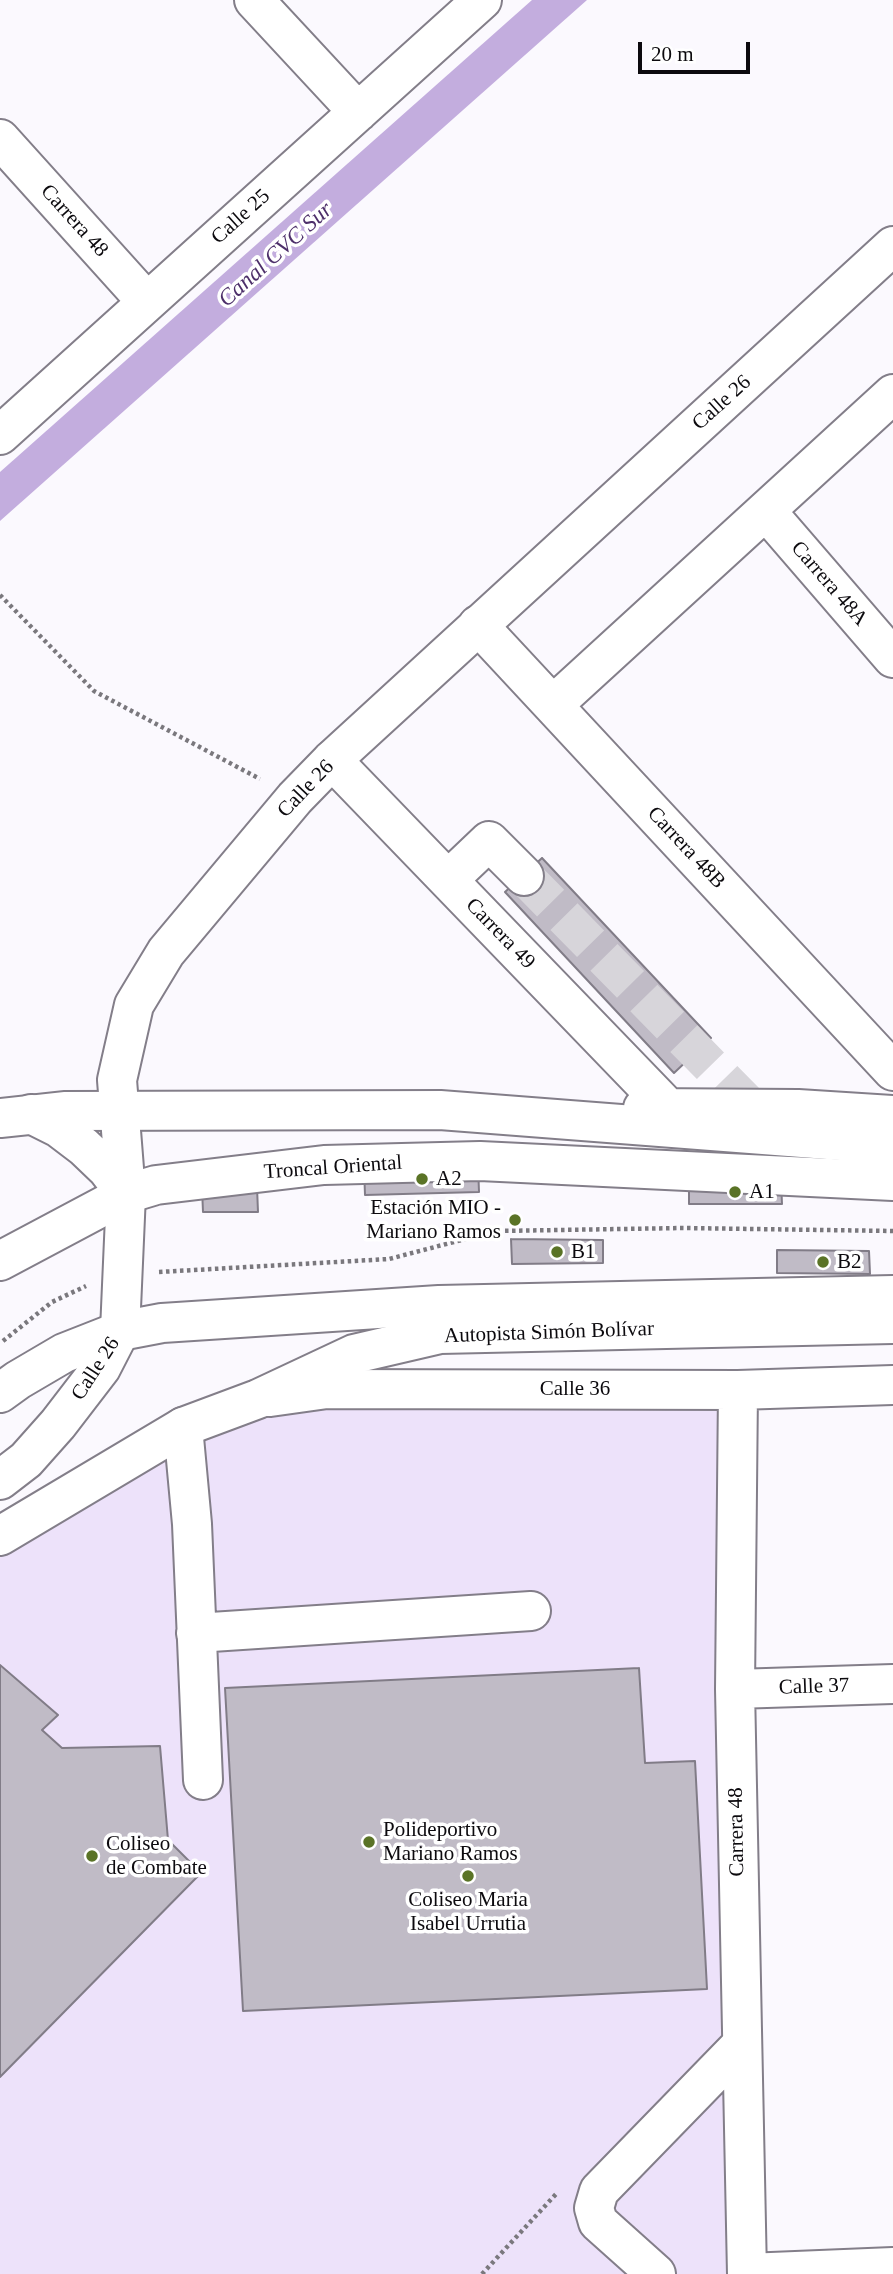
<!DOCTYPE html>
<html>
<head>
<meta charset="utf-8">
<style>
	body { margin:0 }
	#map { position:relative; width:893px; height:2274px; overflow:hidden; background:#fbf9fe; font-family:"Times New Roman",serif }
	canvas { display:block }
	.scale { position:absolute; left:638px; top:42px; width:112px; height:32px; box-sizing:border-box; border:4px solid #0c0a0e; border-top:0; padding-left:9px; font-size:21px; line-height:24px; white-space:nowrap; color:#0c0a0e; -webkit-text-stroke:5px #fff; paint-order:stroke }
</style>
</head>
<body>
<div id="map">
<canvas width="893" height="2274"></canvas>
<div class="scale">20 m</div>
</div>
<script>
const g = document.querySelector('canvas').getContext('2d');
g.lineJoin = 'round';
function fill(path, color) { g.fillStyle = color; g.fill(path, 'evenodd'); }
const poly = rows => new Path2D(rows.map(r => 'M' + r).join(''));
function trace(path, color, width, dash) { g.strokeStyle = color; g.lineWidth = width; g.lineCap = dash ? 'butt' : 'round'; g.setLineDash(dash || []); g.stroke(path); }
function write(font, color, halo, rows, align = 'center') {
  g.font = font + ' "Times New Roman",serif'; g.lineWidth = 7; g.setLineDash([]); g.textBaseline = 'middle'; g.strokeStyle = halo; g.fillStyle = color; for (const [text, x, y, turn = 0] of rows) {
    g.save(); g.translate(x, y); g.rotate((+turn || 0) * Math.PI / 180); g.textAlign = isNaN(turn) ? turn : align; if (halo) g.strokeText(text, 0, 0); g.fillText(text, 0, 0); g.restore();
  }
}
fill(poly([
	[738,1390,747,2274,0,2274,0,1536,258,1399]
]), '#ede2fa');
fill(poly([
	[532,0,587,0,0,521,0,472]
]), '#c3adde');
const building = poly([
	[542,858,711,1038,674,1073,505,892,542,858],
	[478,1164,479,1192,365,1195,364,1167,478,1164],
	[689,1181,781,1181,782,1204,689,1204,689,1181],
	[257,1187,258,1212,203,1212,202,1188,257,1187],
	[511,1239,603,1240,603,1263,512,1264,511,1239],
	[777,1250,869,1251,870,1274,777,1273,777,1250],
	[0,1665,58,1715,42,1730,62,1748,160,1746,168,1840,201,1873,0,2077,0,1665],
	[639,1668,645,1763,695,1761,707,1989,243,2011,225,1688,639,1668]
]);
fill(building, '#c0bbc6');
trace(building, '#817c87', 2);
trace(poly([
	[524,876,752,1108]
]), '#d7d5da', 38, [38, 19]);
const minor = poly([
	[254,0,358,112],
	[0,139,147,302],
	[0,435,482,0],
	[766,511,893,658],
	[478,625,893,1071],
	[553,705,893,394],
	[332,760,668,1108],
	[448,880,489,841,524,876],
	[643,1108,798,1109,893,1115],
	[0,1261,126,1194,156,1185,324,1165,480,1161,893,1181],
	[738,1390,735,1689,747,2274],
	[0,1393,18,1380,64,1353,120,1331,162,1323,439,1305,893,1295],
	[270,1397,327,1389,738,1390,893,1385],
	[183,1427,192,1524,203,1780],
	[196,1633,531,1611],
	[735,1689,893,1684],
	[747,2273,893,2267],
	[656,2274,598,2222,594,2208,599,2191,742,2044]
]);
const major = poly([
	[31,1114,59,1128,84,1147,107,1169,126,1194],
	[0,1480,26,1460,58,1424,101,1368,120,1331,126,1194,117,1080,134,1005,166,952,295,798,332,760,893,246]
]);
const highway = poly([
	[0,1118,66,1111,440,1110,893,1145],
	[0,1536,183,1427,258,1399,354,1354,440,1334,893,1324]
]);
trace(minor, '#837e89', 42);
trace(major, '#837e89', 42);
trace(highway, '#837e89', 42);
trace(poly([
	[0,595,94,691,260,779],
	[159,1272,389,1259,496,1231,683,1228,893,1231],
	[3,1341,52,1302,86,1286],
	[482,2274,557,2193]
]), '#7a787d', 4.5, [3.5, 3.5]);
trace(minor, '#fff', 38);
trace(major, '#fff', 38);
trace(highway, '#fff', 38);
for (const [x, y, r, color] of [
	[422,1179,7,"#5a7326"],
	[735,1192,7,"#5a7326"],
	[515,1220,7,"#5a7326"],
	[557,1252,7,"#5a7326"],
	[823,1262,7,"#5a7326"],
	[369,1842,7,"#5a7326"],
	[92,1856,7,"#5a7326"],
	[468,1876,7,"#5a7326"]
]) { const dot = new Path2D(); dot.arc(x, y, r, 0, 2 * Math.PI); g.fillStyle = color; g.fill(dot); trace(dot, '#fff', 2.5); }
write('21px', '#0c0a0e', '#fff', [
	["Calle 25",241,217,-42],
	["Carrera 48",74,221,48],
	["Calle 26",722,403,-42],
	["Carrera 48A",829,584,49],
	["Calle 26",306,789,-46],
	["Carrera 48B",686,848,47],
	["Carrera 49",500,934,46],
	["Troncal Oriental",333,1168,-4],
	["Autopista Simón Bolívar",549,1333,-2],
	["Calle 26",96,1369,-57],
	["Calle 36",575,1389],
	["Calle 37",814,1687,-2],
	["Carrera 48",737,1832,-91]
]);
write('21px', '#0c0a0e', '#fff', [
	["A2",436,1179],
	["A1",749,1192],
	["Estación MIO -",501,1208,"right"],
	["Mariano Ramos",501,1232,"right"],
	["B1",571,1252],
	["B2",837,1262],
	["Polideportivo",383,1830],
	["Mariano Ramos",383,1854],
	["Coliseo",106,1844],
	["de Combate",106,1868],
	["Coliseo Maria",468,1900,"center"],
	["Isabel Urrutia",468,1924,"center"]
], 'left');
write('italic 23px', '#4d2f6a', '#fff', [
	["Canal CVC Sur",276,255,-42]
]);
</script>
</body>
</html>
